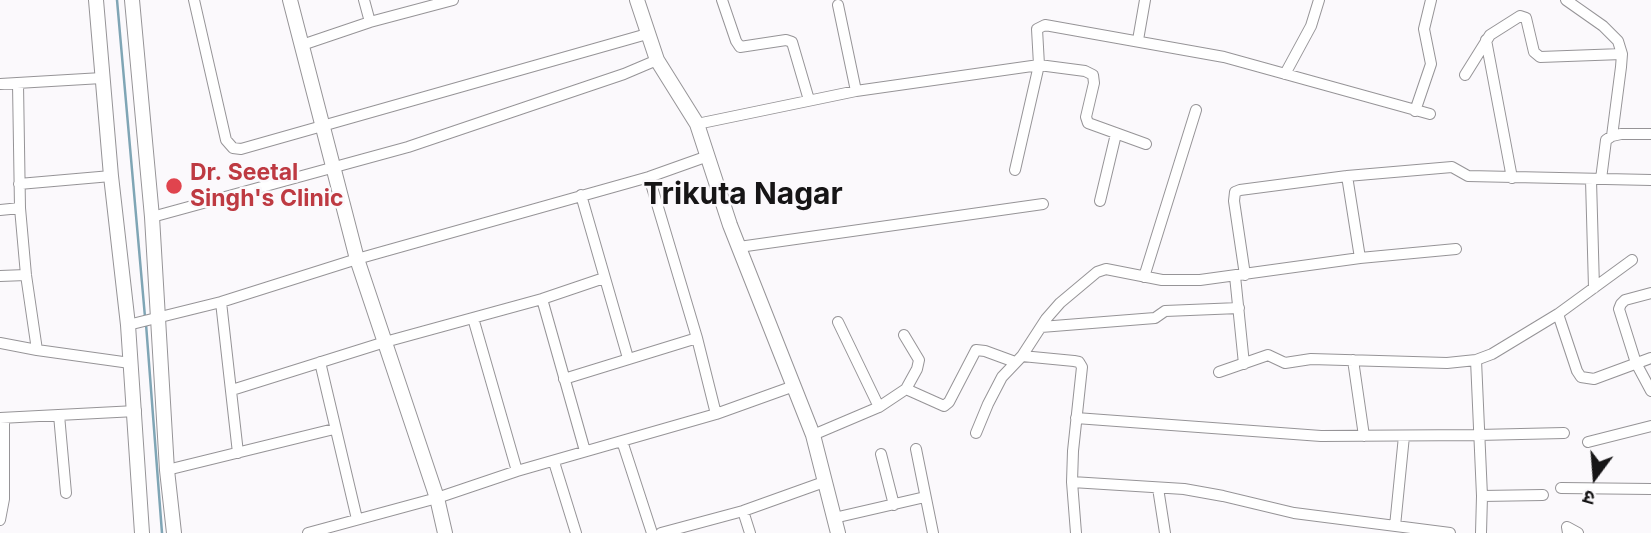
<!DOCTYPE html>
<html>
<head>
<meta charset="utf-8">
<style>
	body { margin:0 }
	#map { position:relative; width:1651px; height:533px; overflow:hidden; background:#fbf9fc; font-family:Inter,"Noto Sans Devanagari",sans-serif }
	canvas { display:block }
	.north { position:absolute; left:1560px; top:442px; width:70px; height:70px; -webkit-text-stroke:5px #fbf9fc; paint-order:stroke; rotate:196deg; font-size:19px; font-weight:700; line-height:28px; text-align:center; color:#161516 }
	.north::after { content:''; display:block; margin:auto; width:24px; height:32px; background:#161516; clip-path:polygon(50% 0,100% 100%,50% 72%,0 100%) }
</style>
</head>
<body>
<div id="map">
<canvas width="1651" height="533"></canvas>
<div class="north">उ</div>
</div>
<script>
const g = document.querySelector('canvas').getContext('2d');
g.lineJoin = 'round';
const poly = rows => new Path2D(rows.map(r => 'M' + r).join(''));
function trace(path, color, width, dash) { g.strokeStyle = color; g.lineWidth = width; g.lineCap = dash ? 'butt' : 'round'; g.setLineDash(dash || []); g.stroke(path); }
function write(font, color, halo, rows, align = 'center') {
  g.font = font + ' Inter,sans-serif'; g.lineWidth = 5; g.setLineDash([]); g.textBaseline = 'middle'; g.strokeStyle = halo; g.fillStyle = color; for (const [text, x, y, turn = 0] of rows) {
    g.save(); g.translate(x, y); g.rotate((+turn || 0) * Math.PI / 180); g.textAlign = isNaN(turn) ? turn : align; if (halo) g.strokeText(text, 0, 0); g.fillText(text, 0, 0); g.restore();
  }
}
trace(poly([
	[117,0,145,317],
	[146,324,162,533]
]), '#7fa5b5', 2.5);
const street = poly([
	[194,0,226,140,233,148,241,149,647,34],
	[364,0,370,22],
	[722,0,736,41,740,47,786,40,792,42,809,100],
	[1566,0,1603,26,1618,41,1622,54,1621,67,1612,136],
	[838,5,856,91],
	[1138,40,1145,0],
	[1486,40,1512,178],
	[302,45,370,22,453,0],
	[1285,74,1311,26,1319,0],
	[1465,75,1490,35,1520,16,1526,18,1534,52,1540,57,1622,54],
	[0,84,102,78],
	[18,84,20,208,26,275,37,350],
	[1415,111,1431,64,1424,29,1431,0],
	[697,124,856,91,1039,65,1085,71,1093,75,1094,83,1086,117,1088,123,1146,144],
	[1015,170,1039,65,1037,29,1045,25,1224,57,1430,114],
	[1347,176,1360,258],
	[649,177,697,338,716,414],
	[1601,179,1606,140,1612,136,1621,134,1651,134],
	[1591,180,1594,288],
	[19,184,111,176],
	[581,195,628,358],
	[1100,201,1116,134],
	[0,210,20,208],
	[152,217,408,147,624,74,657,60],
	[739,247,1043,204],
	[1245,275,1234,201,1235,192,1240,190,1347,176,1452,167,1468,176,1651,180],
	[0,276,26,275],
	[1235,276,1244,364],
	[1144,277,1196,110],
	[1651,293,1625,300,1621,304,1619,309,1636,363,1651,391],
	[542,299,585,451],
	[221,302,238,453],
	[1558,314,1577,371,1581,377,1594,379,1651,358],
	[473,318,517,471],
	[838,322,879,407],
	[128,325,221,302,357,259,649,177,708,156],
	[1041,327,1155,318,1165,311,1239,308],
	[0,343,37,350,130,363],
	[1022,356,1074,361,1079,362,1082,367,1073,451,1072,482,1076,533],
	[1353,360,1364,436],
	[1476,360,1482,496,1481,533],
	[320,362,357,519],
	[1219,372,1268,355,1285,363,1311,359,1447,363,1476,360,1492,354,1558,314,1632,260],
	[564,379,697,338],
	[906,389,944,406,949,402,976,350,985,351,1015,362],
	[232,390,385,342,542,299,604,278],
	[59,415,66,493],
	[0,418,136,411],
	[1076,418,1321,436,1478,435,1564,433],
	[976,433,988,404,1002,377,1022,356,1046,319,1060,303,1097,272,1106,269,1162,280,1200,280,1360,258,1456,249],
	[813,435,879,407,906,389,917,369,919,360,904,335],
	[622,441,652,533],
	[1588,442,1651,426],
	[916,449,933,533],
	[881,454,894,505],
	[554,462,576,533],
	[167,470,334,429],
	[1072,482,1184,489,1223,496,1294,513,1450,533],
	[1158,488,1165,533],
	[1561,488,1651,489],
	[1482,496,1543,495],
	[743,511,750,533],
	[834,518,925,497],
	[0,520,4,499,4,418],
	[1395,526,1404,436],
	[308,533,437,498,517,471,716,414,794,386],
	[661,533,743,511,824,482],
	[1568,533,1567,527,1578,533]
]);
const secondary = poly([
	[96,0,111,176,128,325,142,533],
	[132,0,152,217,167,470,174,533],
	[290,0,357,259,437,498,445,533],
	[637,0,657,60,697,124,730,225,813,435,838,533]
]);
trace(street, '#969497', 12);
trace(secondary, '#969497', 16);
trace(street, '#fff', 10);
trace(secondary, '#fff', 14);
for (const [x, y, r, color] of [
	[174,186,9,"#e0444e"]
]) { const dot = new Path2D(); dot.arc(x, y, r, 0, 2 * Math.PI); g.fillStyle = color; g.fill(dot); trace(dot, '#fbf9fc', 2.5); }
write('bold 23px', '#be3a42', '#fbf9fc', [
	["Dr. Seetal",190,173],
	["Singh's Clinic",190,199]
], 'left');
write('bold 30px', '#161516', '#fbf9fc', [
	["Trikuta Nagar",743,195]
]);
</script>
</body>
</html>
